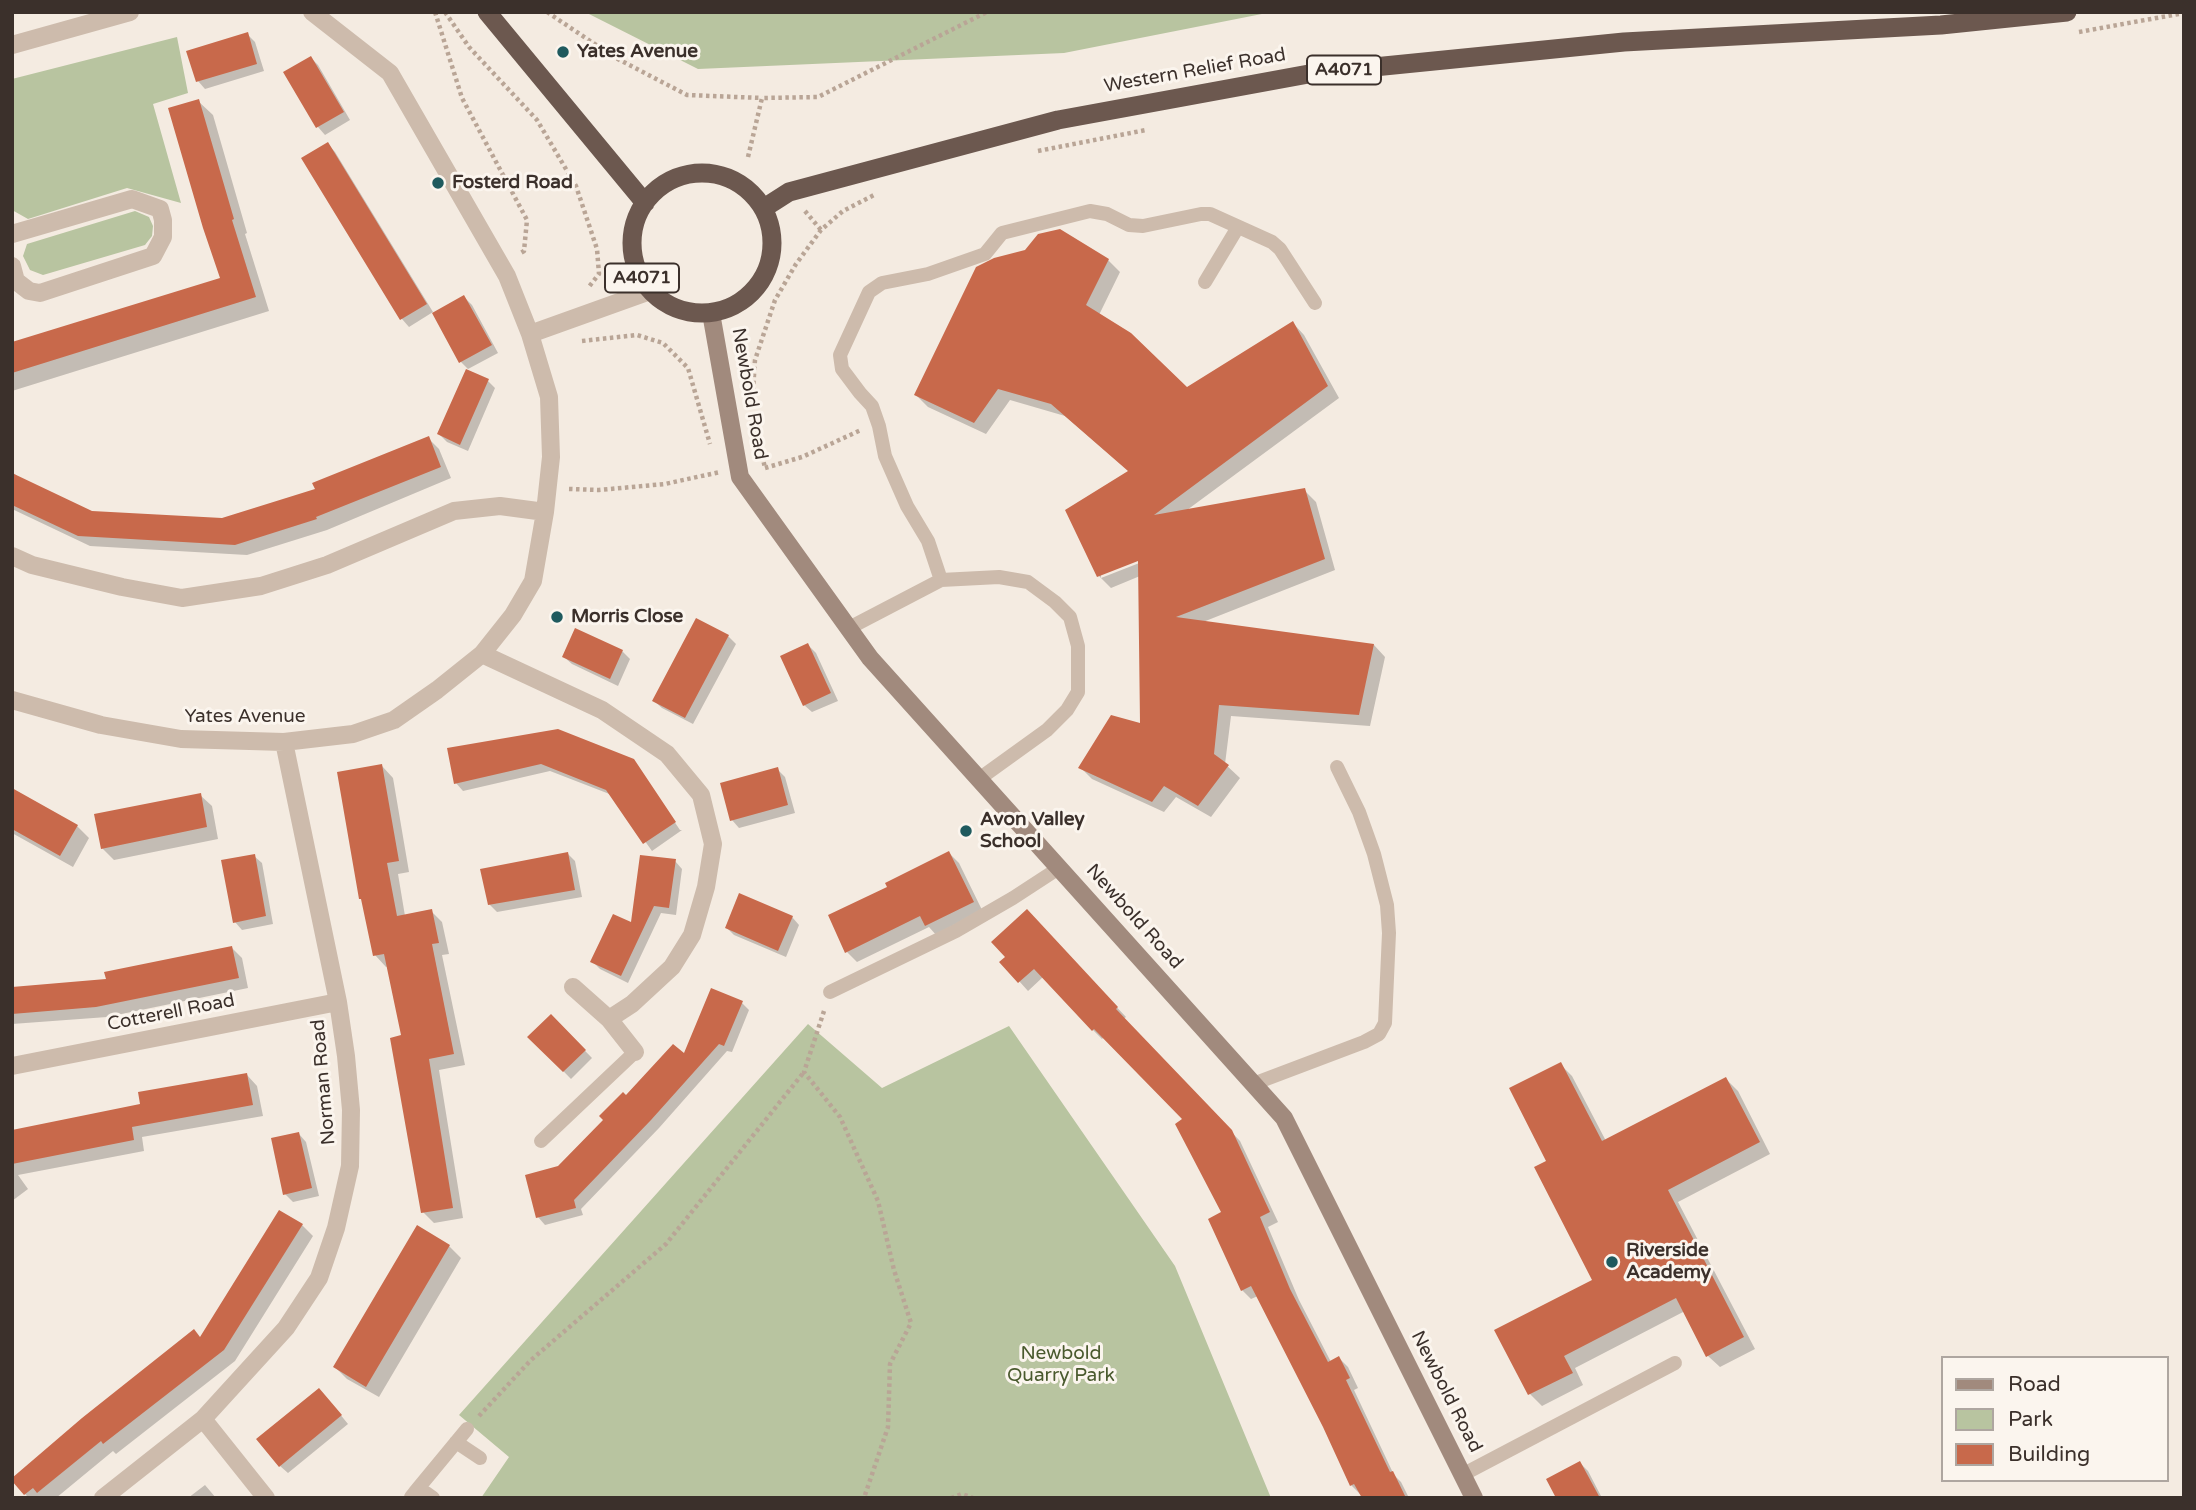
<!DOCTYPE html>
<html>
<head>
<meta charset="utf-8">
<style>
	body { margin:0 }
	#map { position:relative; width:2196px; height:1510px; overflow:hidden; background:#f4ebe1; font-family:"Varela Round",sans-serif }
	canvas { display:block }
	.frame { position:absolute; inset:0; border:14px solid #3b302b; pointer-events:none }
	.legend { position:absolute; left:1941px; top:1356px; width:228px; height:126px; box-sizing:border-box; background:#fbf5ee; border:2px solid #aea6a0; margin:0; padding:9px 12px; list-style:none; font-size:21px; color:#3b302b }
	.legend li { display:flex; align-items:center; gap:14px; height:35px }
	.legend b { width:35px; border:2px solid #aea6a0 }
</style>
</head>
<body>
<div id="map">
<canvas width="2196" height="1510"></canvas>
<div class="frame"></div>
<ul class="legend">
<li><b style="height:9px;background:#a18a7d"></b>Road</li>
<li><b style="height:19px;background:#b8c4a0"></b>Park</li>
<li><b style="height:19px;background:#c8694b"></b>Building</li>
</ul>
</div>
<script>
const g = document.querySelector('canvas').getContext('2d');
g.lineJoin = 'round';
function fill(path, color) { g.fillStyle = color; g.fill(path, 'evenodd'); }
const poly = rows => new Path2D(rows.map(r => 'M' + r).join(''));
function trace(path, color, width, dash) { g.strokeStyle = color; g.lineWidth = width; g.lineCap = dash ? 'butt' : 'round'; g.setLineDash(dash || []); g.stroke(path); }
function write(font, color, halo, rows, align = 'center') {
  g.font = font + ' "Varela Round",sans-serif'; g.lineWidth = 6; g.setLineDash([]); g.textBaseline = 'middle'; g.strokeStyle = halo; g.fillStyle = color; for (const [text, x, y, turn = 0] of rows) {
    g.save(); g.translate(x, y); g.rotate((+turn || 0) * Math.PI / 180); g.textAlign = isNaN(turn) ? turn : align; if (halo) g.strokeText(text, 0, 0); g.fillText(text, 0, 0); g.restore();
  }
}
fill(poly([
	[585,12,1272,12,1064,53,698,69],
	[177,37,188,93,153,104,181,203,127,188,28,219,12,210,12,79],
	[135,211,149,217,153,226,152,236,145,245,43,275,30,270,23,256,27,244],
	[808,1024,882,1088,1009,1026,1175,1266,1271,1498,481,1498,509,1457,459,1415]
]), '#b8c4a0');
fill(poly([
	[247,34,255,42,264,71,205,89,198,81],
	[311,58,318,65,350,120,325,135,318,127],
	[198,101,213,115,247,233,245,234,269,311,12,391,12,344,222,279],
	[328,144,335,152,433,312,409,327,402,319,304,159],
	[1108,260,1120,272,1099,315,1186,390,1293,323,1304,335,1339,398,1187,510,1304,490,1316,502,1335,570,1203,622,1374,645,1385,657,1370,726,1231,716,1225,764,1240,778,1211,817,1176,797,1164,812,1092,779,1081,768,1142,726,1140,576,1111,588,1099,576,1130,472,1065,416,1010,400,986,434,928,407,916,395],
	[1146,556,1147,560,1101,578,1101,574],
	[464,297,472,305,498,353,468,369,461,362],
	[488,381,495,388,468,451,447,442,439,434],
	[428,438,439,449,451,478,327,530,247,555,90,546,12,509,12,472,20,478,92,512,222,520,317,490],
	[576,630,622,651,630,659,618,686,572,664,564,657],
	[728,636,736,644,693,724,662,708,654,701],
	[808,645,816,653,838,701,812,712,804,705],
	[449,749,636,765,680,830,682,830,652,851,612,795,550,771,463,791,456,783],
	[382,766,393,778,409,872,398,874,405,916,431,911,442,922,449,954,442,955,465,1065,439,1070,463,1218,434,1223,423,1212,403,1037,389,966,386,967,375,955],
	[777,769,785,777,795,813,739,828,732,820],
	[12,790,77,826,89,838,73,867,12,833],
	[200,795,212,806,218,839,114,860,102,848],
	[949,853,959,863,983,912,937,936,929,927,857,962,847,952,889,888],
	[568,854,575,861,582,897,497,912,489,904],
	[254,856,262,863,273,924,242,930,235,922],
	[675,861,682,869,676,915,661,913,628,983,600,969,592,961,632,925],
	[792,917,799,925,786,957,734,935,727,928],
	[1035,920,1126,1017,1123,1019,1240,1141,1278,1222,1268,1227,1299,1300,1331,1362,1339,1358,1348,1367,1358,1388,1354,1390,1394,1475,1401,1482,1409,1498,1364,1498,1351,1485,1325,1426,1258,1296,1251,1299,1242,1290,1224,1213,1184,1120,1104,1037,1102,1039,1093,1030,1043,977,1028,991,1002,962],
	[232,948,242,958,248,988,107,1017,12,1024,12,988,108,981],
	[742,1003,749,1010,732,1052,727,1051,659,1128,581,1209,583,1215,545,1225,538,1217,559,1168,626,1098,684,1056],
	[551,1016,592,1058,571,1079,530,1037],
	[1560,1064,1572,1076,1606,1141,1726,1079,1738,1091,1770,1154,1678,1202,1755,1349,1720,1367,1708,1356,1685,1311,1575,1368,1583,1385,1542,1406,1530,1394,1497,1331,1594,1280,1549,1161],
	[247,1075,257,1086,263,1116,142,1137,144,1151,18,1175,28,1189,12,1201,12,1144],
	[299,1134,306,1142,319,1196,293,1202,285,1194],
	[302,1225,313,1236,235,1361,116,1454,113,1451,56,1498,29,1498,25,1494,13,1479,201,1339],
	[449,1246,461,1258,379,1397,347,1379,335,1367],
	[326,1397,348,1424,288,1473,280,1466],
	[1580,1463,1588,1471,1602,1498,1559,1498],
	[205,1485,216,1498,188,1498]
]), '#0003');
fill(poly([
	[248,32,257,64,196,82,186,51],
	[311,56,344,112,316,128,283,72],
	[199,99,234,219,232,220,256,297,12,373,12,342,220,278,203,228,168,108],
	[328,142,427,304,400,320,301,158],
	[1060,229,1109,259,1086,305,1131,333,1187,387,1293,321,1328,386,1154,515,1305,488,1325,559,1176,617,1374,644,1359,715,1219,705,1214,754,1229,765,1198,806,1164,786,1152,802,1078,768,1111,715,1140,723,1138,561,1097,577,1065,510,1128,471,1051,404,998,389,974,423,914,395,976,267,994,258,1025,250,1038,234],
	[464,295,492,345,459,363,432,313],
	[466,369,489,379,460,445,437,434],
	[429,436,441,467,316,517,317,519,235,545,78,536,12,505,12,473,92,511,222,518,315,489,312,483],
	[696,618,729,635,685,718,652,701],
	[575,628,623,650,610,679,562,657],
	[808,643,831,693,803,706,780,656],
	[558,729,634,759,676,822,643,844,606,790,541,764,454,784,447,748],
	[382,764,399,861,387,863,397,916,432,909,439,943,432,944,454,1054,429,1059,453,1208,421,1213,390,1038,401,1035,384,954,373,956,361,899,359,899,337,772],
	[778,767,788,805,730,821,720,783],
	[12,788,78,825,60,856,12,829],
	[201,793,207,827,101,849,94,814],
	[949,851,974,902,925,926,920,916,845,953,828,915,887,887,885,883],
	[568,852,575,890,488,905,480,869],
	[255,854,266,916,233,923,221,860],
	[640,855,676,859,669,908,654,906,621,976,590,962,613,914,631,922],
	[739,893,793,916,778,951,725,928],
	[1027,909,1118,1007,1116,1009,1232,1130,1270,1212,1260,1217,1290,1289,1328,1362,1339,1356,1350,1378,1346,1380,1390,1472,1393,1471,1406,1498,1362,1498,1354,1484,1350,1486,1323,1427,1251,1286,1241,1291,1208,1219,1221,1212,1175,1124,1182,1119,1094,1029,1092,1031,1034,969,1018,983,999,962,1005,957,991,942],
	[232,946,239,978,96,1007,12,1014,12,987,106,979,104,972],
	[711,988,743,1001,724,1046,719,1044,651,1120,574,1200,576,1208,536,1218,525,1175,558,1166,603,1120,599,1116,623,1092,626,1095,673,1044,684,1053],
	[551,1014,586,1050,563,1072,527,1037],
	[1561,1062,1602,1141,1726,1077,1760,1142,1668,1190,1744,1337,1706,1357,1676,1298,1564,1356,1573,1373,1528,1395,1494,1330,1592,1280,1534,1167,1546,1161,1509,1088],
	[247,1073,253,1105,132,1127,134,1140,12,1164,12,1130,140,1104,138,1092],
	[299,1132,312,1188,283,1195,271,1138],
	[279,1210,303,1224,224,1350,103,1444,101,1441,37,1493,33,1488,24,1495,12,1481,12,1478,82,1418,194,1329,200,1337],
	[417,1225,450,1245,366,1387,333,1367],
	[319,1388,342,1415,279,1467,256,1439],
	[1580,1461,1600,1498,1556,1498,1546,1479]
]), '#c8694b');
trace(poly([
	[435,12,462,98,527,220,524,251,519,254],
	[445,12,469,47,537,120,576,186,597,249,599,274,588,288],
	[547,12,614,57,687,95,762,98],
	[2079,32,2184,13],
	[1038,151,1146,130],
	[748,157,762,98,818,97,987,12],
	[805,211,821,230],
	[582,341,637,335,663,343,688,368,710,444],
	[752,405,755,360,775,300,796,264,821,230,843,211,874,195],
	[756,428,765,468],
	[765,468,802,457,861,430],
	[569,489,599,490,665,484,720,472],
	[824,1011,804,1072,840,1117,878,1201,894,1270,911,1323,890,1364,888,1427,864,1498],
	[479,1416,531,1360,666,1244,804,1072],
	[951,1498,962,1494,973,1498]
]), '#b9a596', 4.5, [3.5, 3.5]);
trace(poly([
	[1205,282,1238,227],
	[941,580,928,541,907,506,885,456,879,426,872,406,860,393,842,369,840,355,869,292,882,283,928,274,985,254,1002,233,1090,211,1107,214,1129,225,1143,226,1201,214,1210,214,1272,242,1280,249,1315,303],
	[849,628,941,580,999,577,1028,582,1055,602,1070,617,1078,646,1078,692,1067,710,1047,730,979,779],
	[830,992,956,931,1013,898,1059,868],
	[1253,1084,1364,1042,1379,1034,1385,1023,1389,933,1387,905,1374,854,1359,812,1337,767],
	[541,1141,635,1052],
	[456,1442,480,1458],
	[1462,1475,1675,1363],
	[415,1492,467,1429],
	[411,1497,415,1492,426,1493,433,1498]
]), '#cdbbac', 14);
trace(poly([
	[12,45,130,12],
	[12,234,132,199,160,209,163,220,163,237,153,256,40,293,29,291,16,281,12,266],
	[530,334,650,291],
	[12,556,32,565,122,587,182,598,261,586,327,565,454,511,500,506,545,512],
	[482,654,602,710,667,754,701,795,713,844,706,887,692,935,672,967,632,1004,609,1019],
	[12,700,101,725,181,739,284,742,353,734,394,720,437,690,482,654,513,615,533,581,545,512,551,457,549,397,530,334,507,276,390,73,312,12],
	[573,987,609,1019,635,1052],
	[12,1066,338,1002],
	[203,1419,266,1498],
	[103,1498,203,1419,286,1328,319,1278,336,1228,350,1166,351,1110,346,1056,338,1002,284,742]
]), '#cdbbac', 18);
trace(poly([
	[711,313,740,477,870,658,1284,1118,1474,1498]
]), '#a18a7d', 18);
trace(poly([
	[487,12,645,203],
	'632 243a70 70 0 1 1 140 0a70 70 0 1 1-140 0Z',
	[764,208,789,192,1058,120,1314,73,1624,42,1941,25,2067,12]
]), '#6c584f', 19);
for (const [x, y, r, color] of [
	[563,52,7,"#1f5a5e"],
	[438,183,7,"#1f5a5e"],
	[557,617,7,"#1f5a5e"],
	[966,831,7,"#1f5a5e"],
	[1612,1262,7,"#1f5a5e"]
]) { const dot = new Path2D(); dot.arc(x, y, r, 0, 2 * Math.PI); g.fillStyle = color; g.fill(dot); trace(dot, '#fbf5ee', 2.5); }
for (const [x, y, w] of [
	[1344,70,74],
	[642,278,74]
]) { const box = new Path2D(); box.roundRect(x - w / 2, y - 14.5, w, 29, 5); g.fillStyle = '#fbf5ee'; g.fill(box); trace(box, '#3b302b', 2); }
write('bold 18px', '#3b302b', null, [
	["A4071",1344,70],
	["A4071",642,278]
]);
write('bold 19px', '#3b302b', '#fbf5ee', [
	["Yates Avenue",577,52],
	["Fosterd Road",452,183],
	["Morris Close",571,617],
	["Avon Valley",980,820],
	["School",980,842],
	["Riverside",1626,1251],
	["Academy",1626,1273]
], 'left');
write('19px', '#3b302b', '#fbf5ee', [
	["Western Relief Road",1195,71,-10],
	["Newbold Road",749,394,80],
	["Yates Avenue",245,717],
	["Newbold Road",1134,917,48],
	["Cotterell Road",171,1013,-11],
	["Norman Road",324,1082,-95],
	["Newbold Road",1446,1392,63]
]);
write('19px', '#4a5a2e', '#fbf5ee', [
	["Newbold",1061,1354],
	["Quarry Park",1061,1376]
]);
</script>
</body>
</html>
